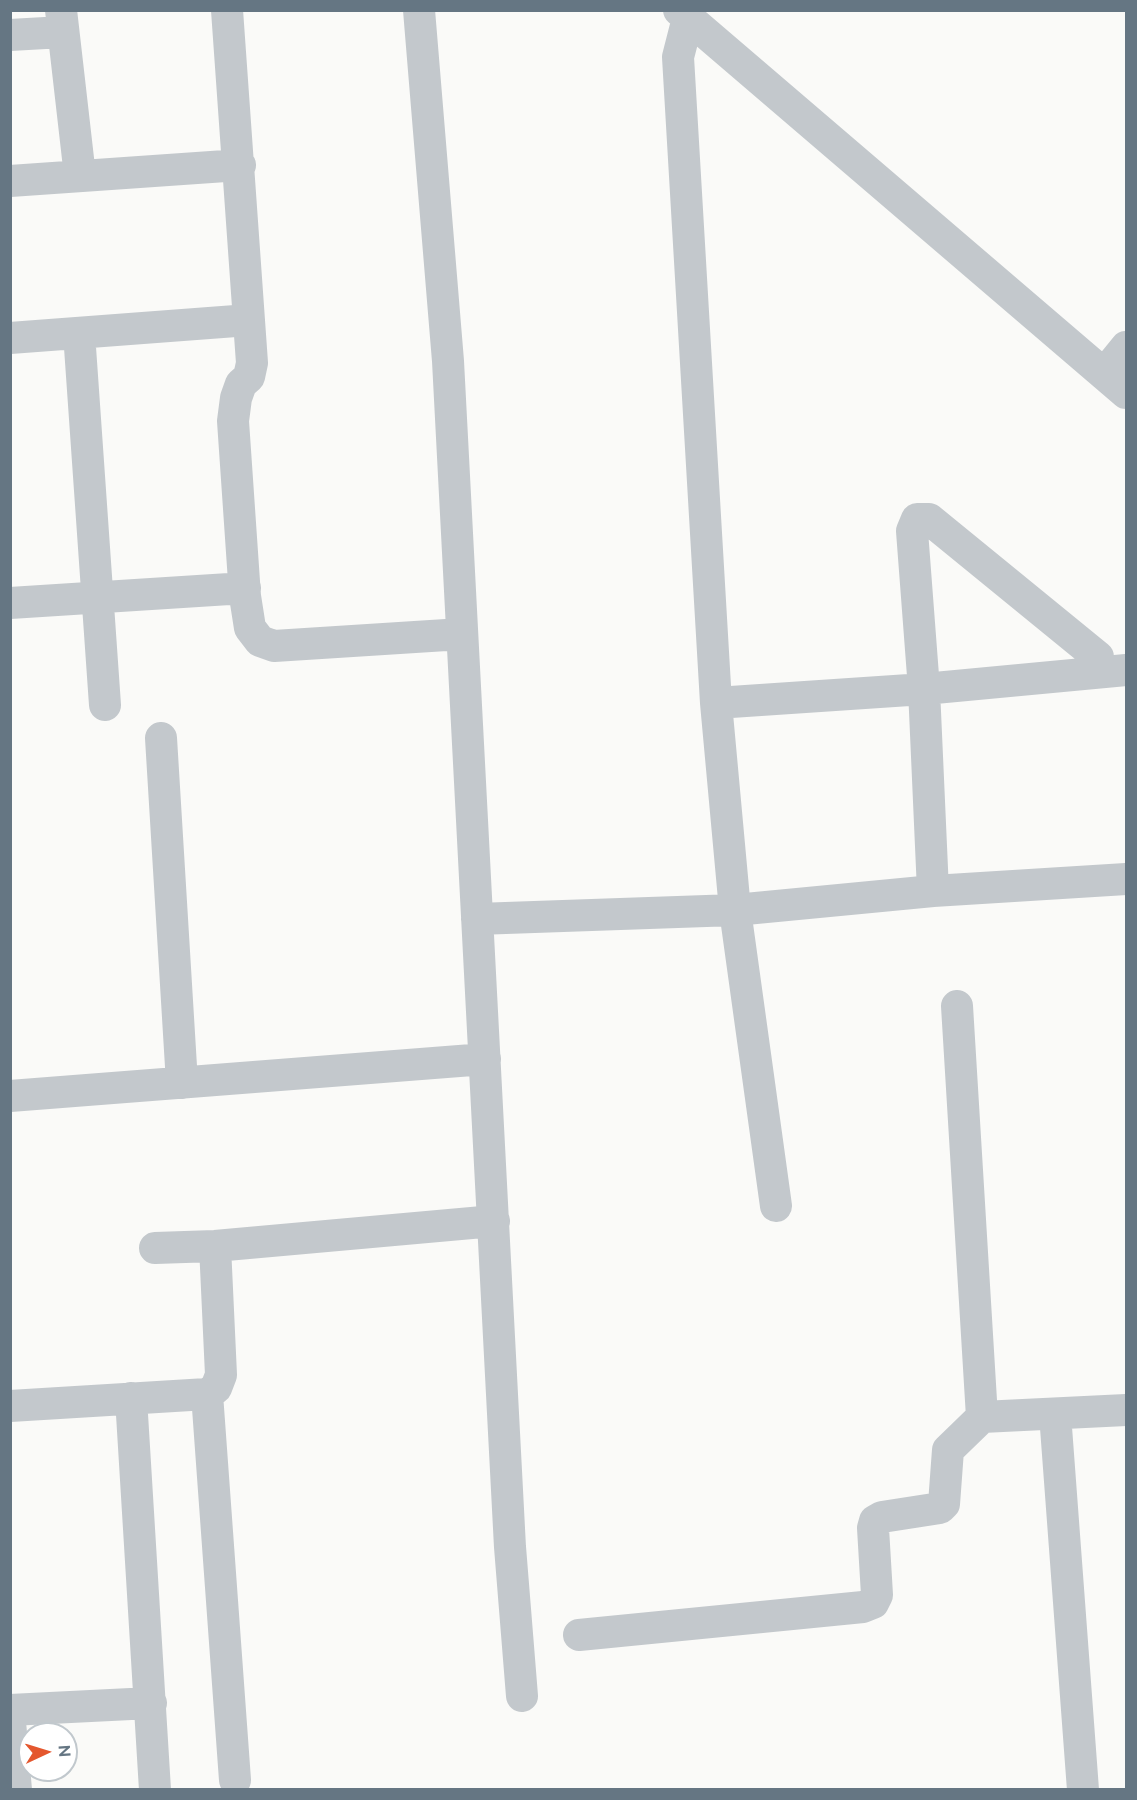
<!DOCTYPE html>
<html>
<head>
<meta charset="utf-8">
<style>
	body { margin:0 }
	#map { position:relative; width:1137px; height:1800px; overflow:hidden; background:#fafaf8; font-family:Raleway,sans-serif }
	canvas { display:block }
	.frame { position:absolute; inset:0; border:12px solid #657683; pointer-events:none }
	.north { position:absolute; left:18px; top:1722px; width:60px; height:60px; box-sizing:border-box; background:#fff; border:2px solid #c1c8cd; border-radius:50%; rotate:86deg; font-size:16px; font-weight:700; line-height:24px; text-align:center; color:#657683 }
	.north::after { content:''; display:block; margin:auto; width:21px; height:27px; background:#e4572e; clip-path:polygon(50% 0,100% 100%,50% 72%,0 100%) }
</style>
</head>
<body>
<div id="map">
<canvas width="1137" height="1800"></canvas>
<div class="frame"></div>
<div class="north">N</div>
</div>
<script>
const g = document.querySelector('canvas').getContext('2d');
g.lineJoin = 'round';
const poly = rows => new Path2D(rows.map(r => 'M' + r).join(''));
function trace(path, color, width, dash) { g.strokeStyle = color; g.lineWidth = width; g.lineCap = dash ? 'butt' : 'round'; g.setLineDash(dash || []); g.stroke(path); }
trace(poly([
	[61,10,80,176],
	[227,10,252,363,249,377,241,384,236,398,233,421,245,596,250,628,260,641,274,646,462,634],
	[419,10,448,361,510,1547,522,1696],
	[679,10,1126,393],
	[688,18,678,57,716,703,735,910,776,1206],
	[10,35,63,32],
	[10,181,240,165],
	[79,333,105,705],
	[10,338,249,320],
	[1104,374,1126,347],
	[10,603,245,588],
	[716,703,924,689,1126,670],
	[161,738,182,1083],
	[933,891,924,689,912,531,917,519,929,519,1098,657,1098,672],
	[477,919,735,910,933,891,1126,879],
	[957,1006,982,1417,1126,1410],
	[10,1096,485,1059],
	[155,1248,215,1246,494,1221],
	[207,1394,235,1780],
	[131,1398,155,1790],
	[10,1406,207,1394,216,1388,221,1375,215,1246],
	[1055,1414,1083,1790],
	[579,1635,863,1607,873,1603,877,1595,873,1528,875,1521,882,1517,940,1508,944,1504,948,1450,982,1417],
	[10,1710,151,1703],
	[10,1722,16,1790]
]), '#c3c8cc', 32);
</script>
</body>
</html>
